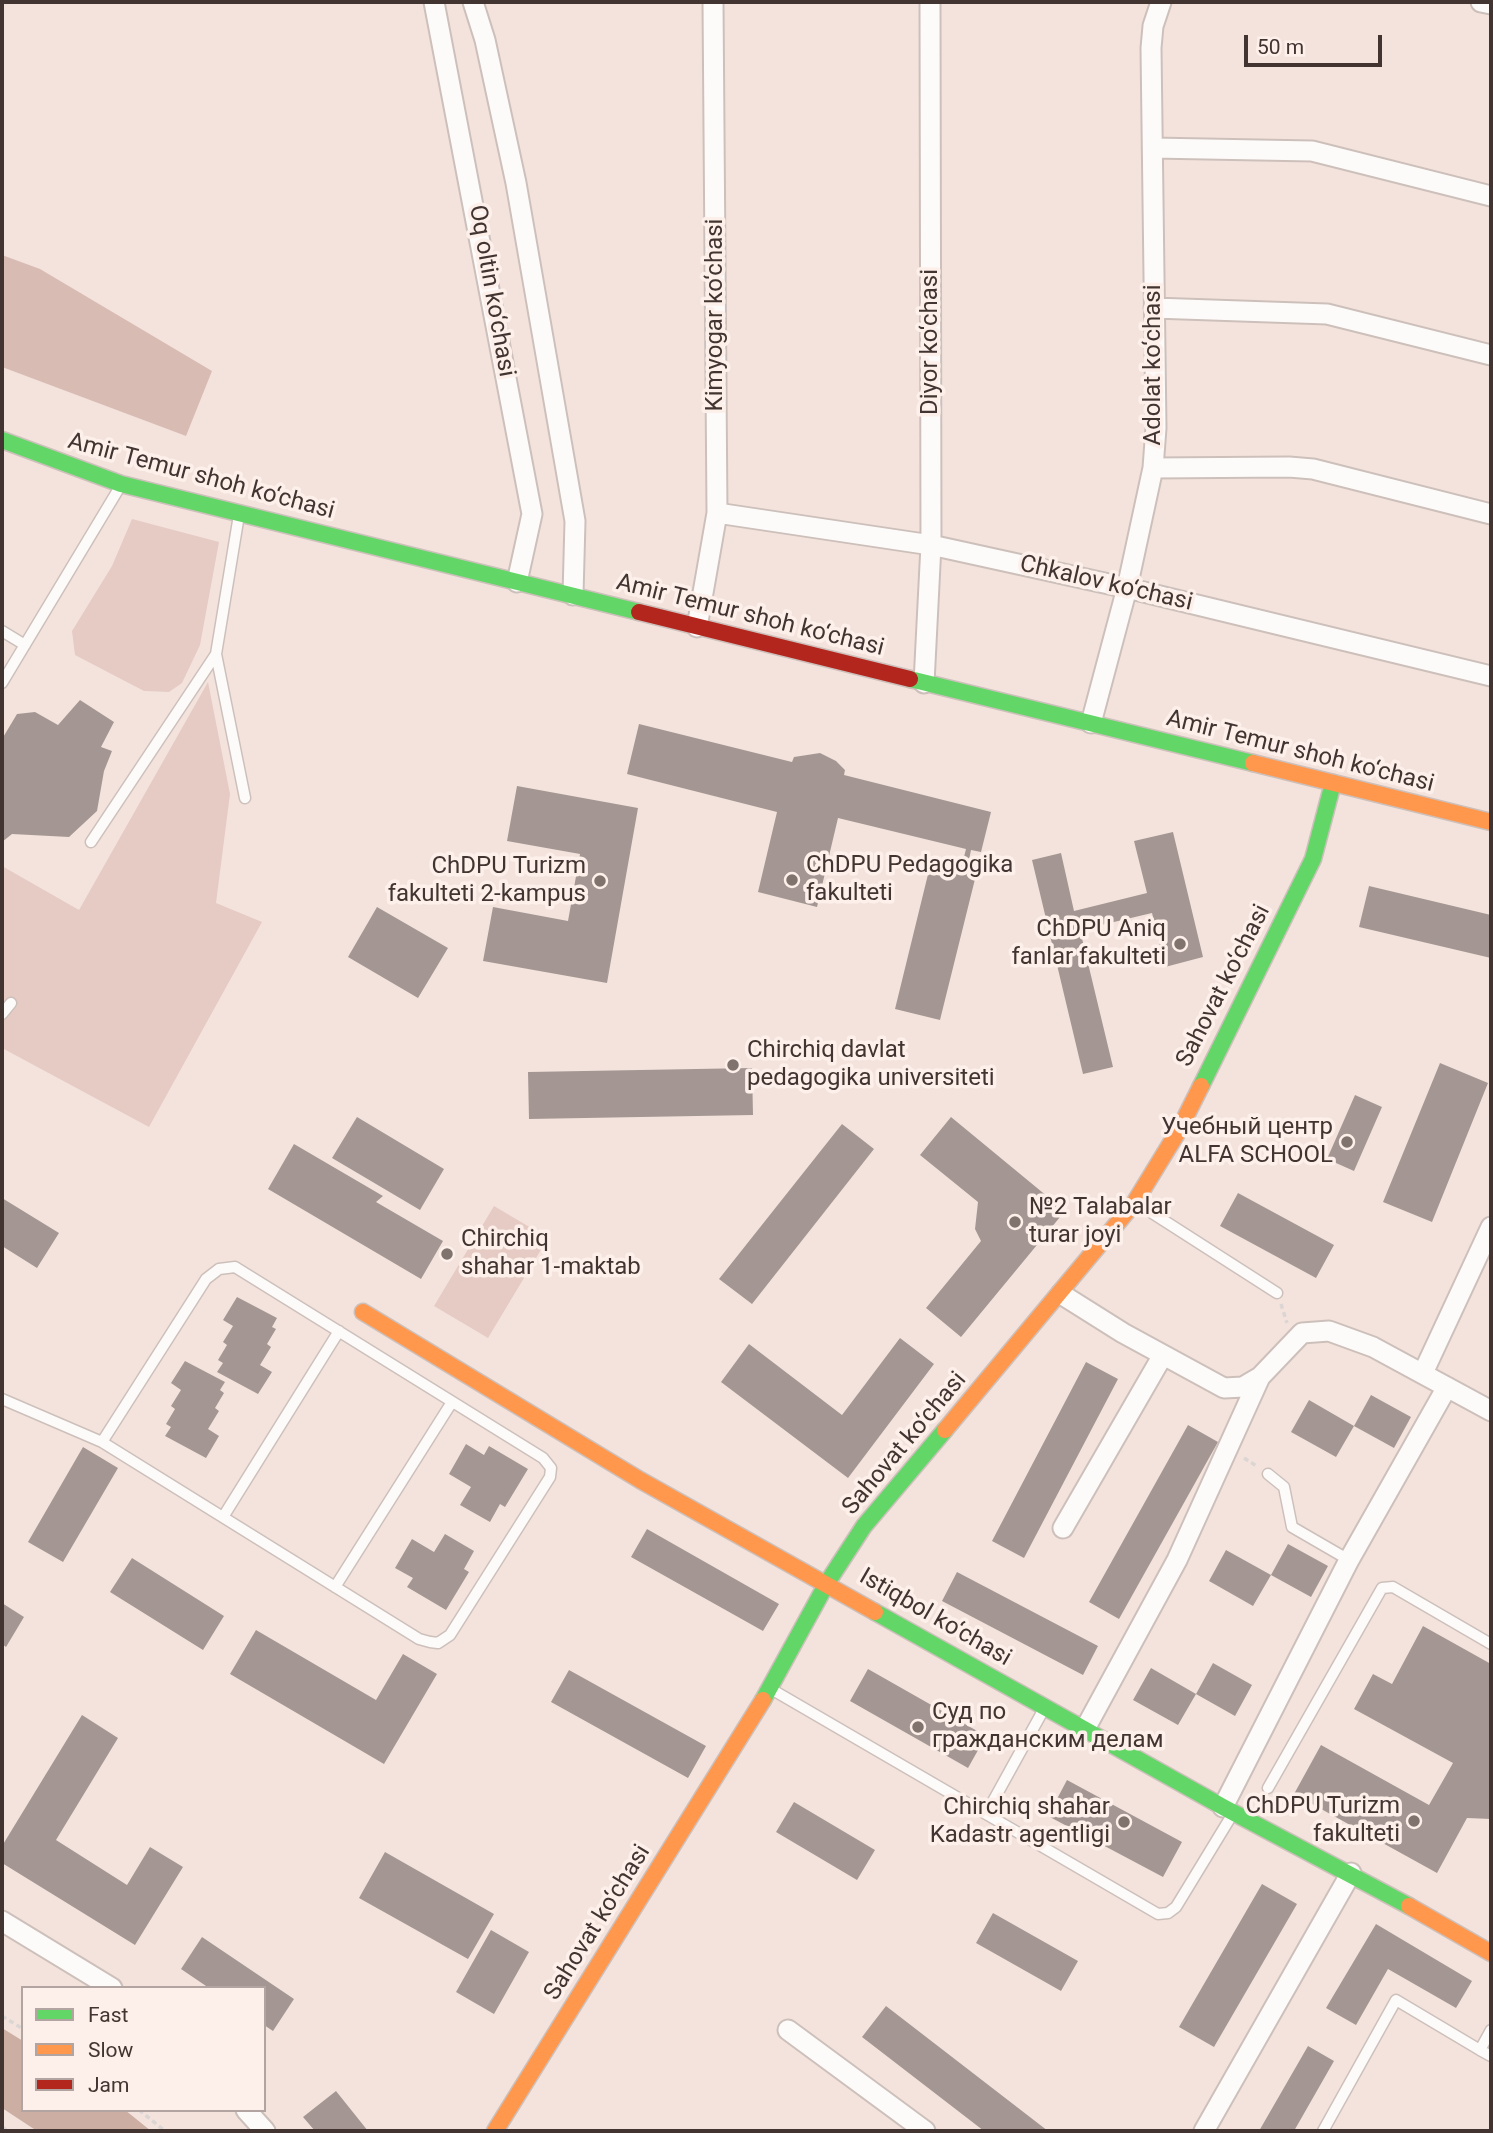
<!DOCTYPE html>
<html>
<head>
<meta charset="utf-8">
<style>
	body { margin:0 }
	#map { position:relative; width:1493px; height:2133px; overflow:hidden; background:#f4e3dd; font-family:Roboto,sans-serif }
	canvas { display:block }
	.frame { position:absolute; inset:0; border:4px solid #423531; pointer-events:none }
	.legend { position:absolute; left:21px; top:1986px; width:245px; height:126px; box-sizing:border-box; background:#fdf0eb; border:2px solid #b2a5a1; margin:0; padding:9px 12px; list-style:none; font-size:21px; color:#423531 }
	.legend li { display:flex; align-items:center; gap:14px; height:35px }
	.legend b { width:35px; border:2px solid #b2a5a1 }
	.scale { position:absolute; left:1244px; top:35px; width:138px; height:32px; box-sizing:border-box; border:4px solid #423531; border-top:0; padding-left:9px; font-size:21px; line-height:24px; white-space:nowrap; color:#423531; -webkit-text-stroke:5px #fdf0eb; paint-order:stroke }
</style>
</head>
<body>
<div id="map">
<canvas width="1493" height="2133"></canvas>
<div class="frame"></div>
<ul class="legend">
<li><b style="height:9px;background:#63d668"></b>Fast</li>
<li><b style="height:9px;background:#ff974d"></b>Slow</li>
<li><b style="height:9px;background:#b3261e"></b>Jam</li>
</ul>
<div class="scale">50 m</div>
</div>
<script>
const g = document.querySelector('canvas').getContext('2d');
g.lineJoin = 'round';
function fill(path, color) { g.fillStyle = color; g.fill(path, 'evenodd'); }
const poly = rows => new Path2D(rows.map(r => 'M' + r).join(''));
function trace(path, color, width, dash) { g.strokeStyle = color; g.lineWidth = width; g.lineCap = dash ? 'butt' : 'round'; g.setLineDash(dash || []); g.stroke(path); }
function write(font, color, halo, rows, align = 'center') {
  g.font = font + ' Roboto,sans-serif'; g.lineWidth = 7; g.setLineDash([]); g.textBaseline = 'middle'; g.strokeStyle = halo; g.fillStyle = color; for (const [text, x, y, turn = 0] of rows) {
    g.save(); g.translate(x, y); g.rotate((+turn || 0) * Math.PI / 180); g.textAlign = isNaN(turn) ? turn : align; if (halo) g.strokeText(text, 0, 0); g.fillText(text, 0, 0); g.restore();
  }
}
fill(poly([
	[132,519,219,542,200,645,182,683,169,692,144,691,75,655,72,631,112,566],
	[208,682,230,794,216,903,262,922,149,1127,2,1048,2,866,79,910],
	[494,1206,548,1238,488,1338,434,1306]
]), '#e5cbc3');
fill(poly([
	[2,255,40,269,212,371,186,436,2,367]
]), '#d8bcb3');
fill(poly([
	[2,2028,23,2041,23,2110,125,2110,151,2131,37,2131,2,2108]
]), '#ccaea3');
fill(poly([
	[80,700,114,722,101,747,112,751,104,771,97,811,69,837,12,834,2,842,2,739,17,714,35,712,58,725],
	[639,724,792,762,794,757,820,753,836,761,845,770,844,775,991,812,981,852,971,850,968,865,978,867,940,1020,895,1009,932,858,962,865,966,849,838,818,817,907,758,892,777,812,627,774],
	[517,786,638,808,607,983,483,961,493,907,568,921,580,854,507,841],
	[1173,832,1203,957,1165,967,1152,913,1080,930,1113,1067,1083,1074,1032,860,1061,853,1074,911,1147,893,1134,841],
	[1369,886,1491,915,1491,958,1359,927],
	[377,907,448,948,418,998,348,957],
	[1440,1063,1488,1083,1432,1222,1383,1202],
	[752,1068,753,1115,529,1119,528,1072],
	[1355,1095,1382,1107,1354,1171,1327,1159],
	[357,1117,444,1169,420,1210,332,1158],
	[951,1117,1065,1211,961,1337,926,1308,981,1241,975,1229,978,1202,920,1155],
	[842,1124,874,1149,752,1304,719,1279],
	[294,1144,383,1196,376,1202,443,1241,421,1279,268,1189],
	[1238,1193,1334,1245,1316,1278,1220,1226],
	[2,1198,59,1233,37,1268,2,1246],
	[237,1297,277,1318,272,1327,276,1329,267,1344,271,1347,260,1365,272,1372,258,1394,217,1372,223,1363,218,1360,227,1345,223,1342,233,1326,223,1320],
	[900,1338,934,1364,848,1478,721,1382,749,1344,842,1415],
	[185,1361,225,1382,220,1390,224,1393,215,1408,219,1411,208,1429,219,1436,206,1458,165,1436,171,1427,166,1424,175,1409,171,1406,181,1390,171,1383],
	[1086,1362,1118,1379,1024,1558,992,1541],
	[1371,1395,1411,1417,1394,1448,1354,1426],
	[1309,1400,1354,1426,1336,1457,1291,1432],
	[1188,1425,1218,1442,1119,1619,1089,1602],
	[466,1444,484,1455,489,1446,528,1469,505,1507,500,1504,490,1522,460,1505,471,1487,449,1474],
	[83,1447,118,1468,63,1562,28,1542],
	[647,1529,779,1604,763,1631,631,1557],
	[445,1534,474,1551,464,1569,469,1572,446,1610,407,1587,413,1578,395,1568,412,1539,434,1552],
	[1288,1544,1328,1566,1311,1597,1271,1575,1253,1606,1209,1581,1226,1550,1271,1575],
	[132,1558,224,1616,203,1650,110,1592],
	[957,1572,1098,1646,1083,1675,942,1601],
	[2,1603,24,1617,6,1647,2,1644],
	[1423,1626,1491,1664,1491,1819,1467,1818,1437,1873,1294,1794,1321,1745,1429,1805,1453,1763,1354,1709,1373,1674,1392,1684],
	[256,1630,376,1700,403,1654,437,1674,384,1764,230,1674],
	[1213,1663,1252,1685,1235,1716,1196,1694],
	[1151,1668,1196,1694,1178,1725,1133,1700],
	[868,1669,986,1736,968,1768,850,1701],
	[569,1670,706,1746,688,1778,551,1702],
	[82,1715,118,1738,56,1840,127,1885,150,1847,183,1867,135,1945,2,1863,2,1846],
	[1067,1780,1182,1842,1163,1877,1048,1816],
	[794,1802,875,1850,857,1880,776,1832],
	[385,1852,494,1914,468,1959,359,1898],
	[1262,1884,1297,1904,1214,2047,1179,2027],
	[993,1913,1078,1961,1061,1991,976,1943],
	[1376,1924,1472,1981,1456,2008,1388,1969,1356,2025,1326,2008],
	[491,1930,529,1952,494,2014,456,1992],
	[202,1937,294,1999,273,2031,264,2025,264,1988,209,1988,181,1969],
	[886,2006,1048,2131,984,2131,862,2037],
	[1308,2046,1334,2061,1294,2131,1259,2131],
	[336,2091,368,2131,315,2131,303,2117]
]), '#a49793');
const lane = poly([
	[2,631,25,645],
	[216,654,245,798],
	[2,683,121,485],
	[91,842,216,654,239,515],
	[2,1014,11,1003],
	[1135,1202,1277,1293],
	[2,1399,102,1442,419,1639,430,1642,438,1643,450,1635,550,1477,551,1468,543,1458,235,1267,219,1269,206,1279,102,1442],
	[1268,1474,1284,1487,1292,1527,1349,1560],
	[223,1517,339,1331],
	[335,1587,452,1402],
	[771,1689,1158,1914,1168,1913,1176,1907,1232,1815],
	[1268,1788,1382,1588,1393,1587,1491,1644],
	[986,1814,1045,1707],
	[1491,2030,1480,2050,1491,2056],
	[1323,2131,1396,2000,1480,2050]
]);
const street = poly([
	[434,2,532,514,517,582],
	[473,2,485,40,516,183,575,521,573,595],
	[1481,2,1491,4],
	[1153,148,1312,151,1491,196],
	[1154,308,1327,314,1491,355],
	[1153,468,1289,467,1313,469,1491,514],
	[717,513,931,545,1127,588,1491,676],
	[697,627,717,513,713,2],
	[924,683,931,545,930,2],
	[1091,723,1127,588,1153,468,1156,428,1151,48,1153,26,1161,2],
	[1061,1294,1123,1333,1224,1388,1243,1387,1260,1377,1302,1333,1329,1331,1373,1347,1491,1411],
	[1423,1373,1491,1227],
	[1063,1528,1163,1355],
	[1085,1729,1177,1560,1260,1377],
	[1223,1807,1349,1560,1447,1387],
	[2,1921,112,1988],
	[788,2030,925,2131],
	[246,2110,265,2131],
	[1204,2131,1351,1873]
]);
const fast = poly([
	[2,440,121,484,639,612],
	[910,679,1253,763],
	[1201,1086,1313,859,1333,783],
	[875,1612,1223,1807,1409,1906],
	[763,1700,827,1583,864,1526,945,1430]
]);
const slow = poly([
	[1253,763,1491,822],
	[363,1312,640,1480,875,1612],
	[945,1430,1135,1202,1179,1130,1201,1086],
	[1409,1906,1491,1953],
	[495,2131,763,1700]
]);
const jam = poly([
	[639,612,910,679]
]);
trace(lane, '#cdc0bb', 13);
trace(street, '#cdc0bb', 23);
trace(fast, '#cdc0bb', 19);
trace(slow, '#cdc0bb', 19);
trace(jam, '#cdc0bb', 19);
trace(poly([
	[1281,1304,1287,1323],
	[1244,1458,1258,1467],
	[2,2016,23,2029],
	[139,2110,165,2131],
	[2,2127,8,2131]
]), '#dbd6d4', 3.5, [5, 3.5]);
trace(lane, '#fdfbfa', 10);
trace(street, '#fdfbfa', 19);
trace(fast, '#63d668', 16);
trace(slow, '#ff974d', 16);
trace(jam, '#b3261e', 16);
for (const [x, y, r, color] of [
	[792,880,7,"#80726d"],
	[600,881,7,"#80726d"],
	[1180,944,7,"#80726d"],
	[733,1065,7,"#80726d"],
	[1347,1142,7,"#80726d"],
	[1015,1222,7,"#80726d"],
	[447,1254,7,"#80726d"],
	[918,1727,7,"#80726d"],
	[1414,1821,7,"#80726d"],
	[1124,1822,7,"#80726d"]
]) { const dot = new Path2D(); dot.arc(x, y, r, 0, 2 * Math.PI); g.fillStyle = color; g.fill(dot); trace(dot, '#fdf0eb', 2.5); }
write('24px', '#423531', '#fdf0eb', [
	["Oq oltin ko‘chasi",491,291,80],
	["Kimyogar ko‘chasi",716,315,-90],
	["Diyor ko‘chasi",931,342,-90],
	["Adolat ko‘chasi",1154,365,-90],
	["Amir Temur shoh ko‘chasi",201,477,15],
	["Chkalov ko‘chasi",1106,584,13],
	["Amir Temur shoh ko‘chasi",750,616,14],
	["Amir Temur shoh ko‘chasi",1300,752,14],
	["Sahovat ko‘chasi",1224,986,-63],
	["Sahovat ko‘chasi",905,1444,-50],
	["Istiqbol ko‘chasi",935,1618,30],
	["Sahovat ko‘chasi",598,1923,-58]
]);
write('24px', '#423531', '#fdf0eb', [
	["ChDPU Pedagogika",806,866],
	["fakulteti",806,894],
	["ChDPU Turizm",586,867,"right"],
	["fakulteti 2-kampus",586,895,"right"],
	["ChDPU Aniq",1166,930,"right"],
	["fanlar fakulteti",1166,958,"right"],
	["Chirchiq davlat",747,1051],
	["pedagogika universiteti",747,1079],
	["Учебный центр",1333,1128,"right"],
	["ALFA SCHOOL",1333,1156,"right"],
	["№2 Talabalar",1029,1208],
	["turar joyi",1029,1236],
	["Chirchiq",461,1240],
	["shahar 1-maktab",461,1268],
	["Суд по",932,1713],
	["гражданским делам",932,1741],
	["ChDPU Turizm",1400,1807,"right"],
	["fakulteti",1400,1835,"right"],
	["Chirchiq shahar",1110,1808,"right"],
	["Kadastr agentligi",1110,1836,"right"]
], 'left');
</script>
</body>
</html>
